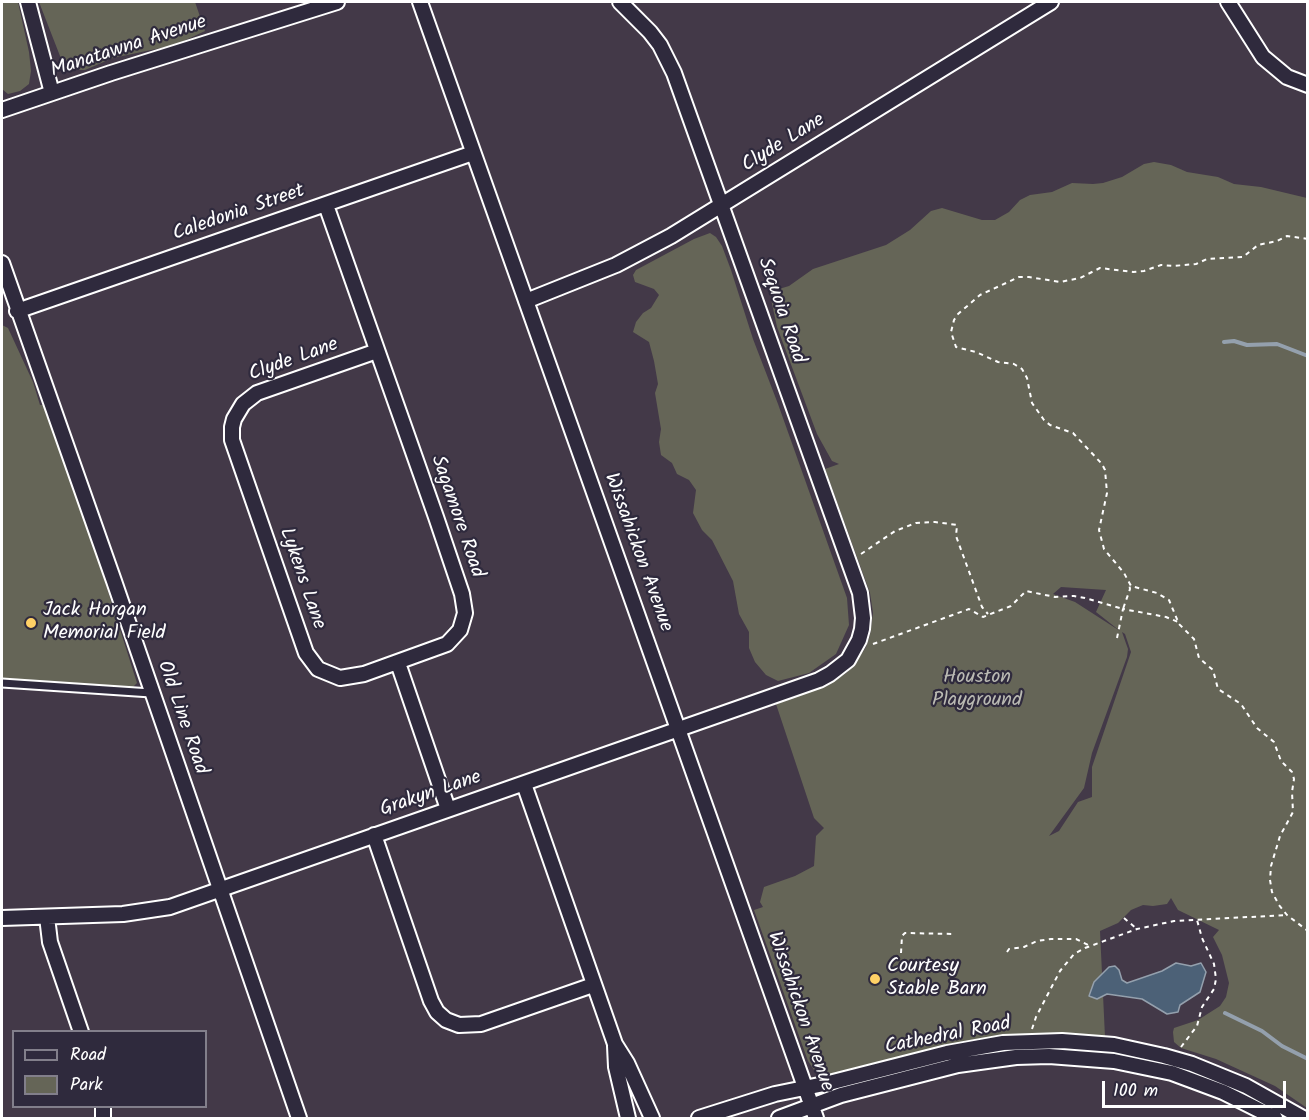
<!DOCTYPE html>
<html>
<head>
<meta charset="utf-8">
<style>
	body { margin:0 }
	#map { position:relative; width:1309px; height:1120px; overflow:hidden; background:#433948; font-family:Kalam,sans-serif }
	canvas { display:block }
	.frame { position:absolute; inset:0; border:3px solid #fff; pointer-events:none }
	.legend { position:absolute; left:12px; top:1030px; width:195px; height:78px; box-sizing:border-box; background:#2f2a3d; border:2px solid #827f8b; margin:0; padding:8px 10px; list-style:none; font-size:18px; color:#fff }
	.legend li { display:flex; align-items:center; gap:12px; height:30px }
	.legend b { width:30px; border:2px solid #827f8b }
	.scale { position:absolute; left:1102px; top:1081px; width:184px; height:27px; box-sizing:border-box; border:3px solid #fff; border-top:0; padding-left:8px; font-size:18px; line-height:21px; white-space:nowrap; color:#fff; -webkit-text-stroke:4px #2f2a3d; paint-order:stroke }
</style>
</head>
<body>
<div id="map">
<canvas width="1309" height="1120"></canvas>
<div class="frame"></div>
<ul class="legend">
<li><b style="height:8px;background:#2f2a3d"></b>Road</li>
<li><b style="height:16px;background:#656557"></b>Park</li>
</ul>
<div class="scale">100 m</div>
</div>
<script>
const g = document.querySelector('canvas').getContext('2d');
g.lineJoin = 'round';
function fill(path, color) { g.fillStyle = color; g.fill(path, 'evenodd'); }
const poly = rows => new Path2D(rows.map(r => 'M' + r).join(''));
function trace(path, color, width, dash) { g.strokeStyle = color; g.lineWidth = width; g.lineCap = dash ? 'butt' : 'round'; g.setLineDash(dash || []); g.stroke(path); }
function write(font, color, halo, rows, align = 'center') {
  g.font = font + ' Kalam,sans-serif'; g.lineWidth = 4.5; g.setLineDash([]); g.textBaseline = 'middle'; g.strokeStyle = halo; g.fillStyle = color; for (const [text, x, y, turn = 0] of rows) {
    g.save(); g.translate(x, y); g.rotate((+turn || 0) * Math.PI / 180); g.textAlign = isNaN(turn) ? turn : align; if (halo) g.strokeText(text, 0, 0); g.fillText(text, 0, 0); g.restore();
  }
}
fill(poly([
	[2,2,18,2,29,52,31,71,29,84,20,91,8,94,2,89],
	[39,2,195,2,205,31,175,45,113,58,85,70,71,70,60,56],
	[1154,162,1171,165,1187,172,1218,177,1234,184,1261,187,1307,198,1307,1108,1275,1086,1216,1059,1181,1048,1174,1042,1173,1032,1174,1028,1198,1020,1220,1006,1226,997,1229,983,1222,955,1213,937,1219,930,1178,910,1171,898,1167,904,1153,906,1143,905,1131,910,1118,923,1100,931,1105,1037,1034,1034,996,1037,951,1045,835,1075,824,1075,814,1070,808,1061,754,910,763,907,760,902,764,887,795,876,814,866,816,836,824,828,814,818,776,704,828,685,846,673,854,665,866,647,870,635,873,613,870,593,825,469,839,464,832,461,817,434,777,327,771,299,779,289,789,286,813,269,886,245,910,230,931,211,942,208,982,220,995,220,1009,212,1020,200,1030,195,1052,192,1072,183,1093,184,1103,183,1122,177,1144,164],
	[1061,587,1106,590,1096,612,1120,631,1075,602,1053,594],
	[1122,632,1125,634,1131,652,1092,767,1092,797,1078,802,1059,831,1049,836,1084,788,1092,753,1127,657,1128,649],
	[710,233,716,237,722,246,731,270,753,339,778,404,847,598,849,625,836,654,809,673,778,681,766,675,755,662,749,648,749,632,739,614,733,581,712,540,702,530,693,513,696,490,689,480,677,474,672,463,661,455,659,442,661,429,655,393,658,384,654,361,649,342,633,332,636,322,643,313,651,308,659,295,654,289,635,282,633,275,636,270,694,239],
	[2,325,8,328,33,382,40,405,44,405,92,541,137,683,133,687,2,678]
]), '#656557');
const water = poly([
	[1176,963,1191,966,1201,963,1206,972,1200,992,1180,1005,1178,1012,1167,1014,1142,999,1107,994,1097,999,1089,996,1094,982,1109,967,1115,966,1119,970,1122,980,1127,983,1162,971,1176,963]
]);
fill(water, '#4c6177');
trace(water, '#94a0ad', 1.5);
trace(poly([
	[1224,342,1234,341,1247,345,1277,344,1308,356],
	[1225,1013,1262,1031,1282,1046,1308,1059]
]), '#94a0ad', 4);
const service = poly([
	[2,683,151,693]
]);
const minor = poly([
	[28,2,52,93],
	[420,2,816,1118],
	[1228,2,1263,57,1287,77,1308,85],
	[2,110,111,73,337,2],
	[326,205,436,517,462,594,465,613,460,630,447,644,364,674,340,678,318,669,306,653,232,440,232,427,234,419,243,404,257,393,377,351],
	[2,263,114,581,299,1118],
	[526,301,616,265,671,236,1051,2],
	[17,311,473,153],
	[398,663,448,809],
	[524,784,615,1044,627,1063,652,1118],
	[374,835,431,1001,437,1012,446,1020,459,1025,481,1024,593,985],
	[47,917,50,942,81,1032],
	[2,918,123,914,170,907,819,680,830,674,848,660,859,640,862,629,863,618,860,593,674,73,660,45,650,32,620,2],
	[615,1046,616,1067,628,1118],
	[103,1106,103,1118],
	[699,1118,775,1094,829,1083,947,1053,1003,1043,1062,1041,1114,1045,1164,1056,1192,1064,1246,1086,1303,1118],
	[779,1118,841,1095,958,1065,1016,1057,1049,1056,1114,1061,1172,1073,1223,1092,1275,1118]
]);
trace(service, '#fff', 11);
trace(minor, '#fff', 18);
trace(poly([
	[1308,239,1287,236,1277,241,1258,245,1243,257,1207,259,1196,264,1173,266,1161,265,1144,271,1133,272,1100,268,1080,278,1060,282,1029,277,1019,277,980,295,958,314,954,320,951,332,956,347,976,352,998,362,1014,364,1022,369,1027,378,1032,403,1044,420,1050,425,1073,433,1102,464,1105,470,1107,493,1099,530,1104,549,1124,573,1131,586,1157,593,1169,600,1179,624,1194,639,1199,658,1213,670,1218,689,1241,704,1257,728,1274,742,1281,761,1292,772,1294,779,1292,792,1293,812,1280,836,1271,866,1270,880,1272,892,1279,905,1287,915,1308,931],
	[861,554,895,531,916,523,935,522,957,525,956,536,982,607,988,614],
	[1117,638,1123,609,1166,617,1178,622],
	[873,644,969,609,983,617,1011,606,1026,591,1055,597,1074,596,1085,598,1123,609,1130,589,1129,583],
	[1124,918,1137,929],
	[1007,952,1009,949,1024,947,1037,941,1051,939,1076,939,1090,946],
	[901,953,902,936,905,933,955,934],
	[1032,1029,1036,1017,1060,971,1074,954,1085,948,1137,929,1174,921,1287,915],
	[1181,1047,1197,1026,1202,1007,1214,989,1216,979,1214,964,1202,938,1197,920]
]), '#fff', 2, [4.5, 4.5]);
trace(service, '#2f2a3d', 7);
trace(minor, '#2f2a3d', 14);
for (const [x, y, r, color] of [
	[31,623,6,"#ffd166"],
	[875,979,6,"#ffd166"]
]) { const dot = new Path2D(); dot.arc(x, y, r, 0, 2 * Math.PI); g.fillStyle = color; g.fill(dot); trace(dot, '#2f2a3d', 2); }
write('20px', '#fff', '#2f2a3d', [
	["Manatawna Avenue",129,48,-18],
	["Clyde Lane",784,144,-32],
	["Caledonia Street",239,214,-19],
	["Sequoia Road",780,311,71],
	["Clyde Lane",294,361,-20],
	["Sagamore Road",456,517,71],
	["Wissahickon Avenue",637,553,70],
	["Lykens Lane",301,579,71],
	["Old Line Road",181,718,71],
	["Grakyn Lane",431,795,-19],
	["Wissahickon Avenue",799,1012,71],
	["Cathedral Road",948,1037,-11]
]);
write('20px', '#fff', '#2f2a3d', [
	["Jack Horgan",43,612],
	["Memorial Field",43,635],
	["Courtesy",887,968],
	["Stable Barn",887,991]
], 'left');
write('20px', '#babab3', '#2f2a3d', [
	["Houston",977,679],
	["Playground",977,702]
]);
</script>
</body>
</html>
